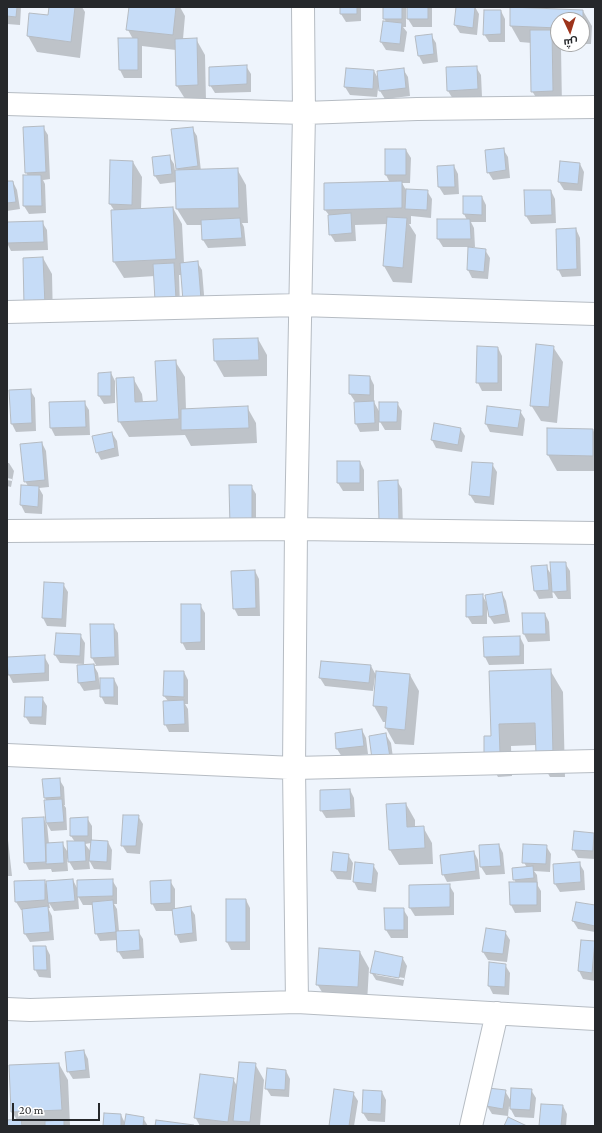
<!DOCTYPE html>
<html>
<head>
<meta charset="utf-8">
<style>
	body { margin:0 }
	#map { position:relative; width:602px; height:1133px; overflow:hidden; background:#eef4fc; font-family:"Crimson Pro",Cairo,serif }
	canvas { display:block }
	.frame { position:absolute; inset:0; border:8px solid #26282b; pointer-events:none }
	.north { position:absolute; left:550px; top:12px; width:40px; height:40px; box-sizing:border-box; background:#fff; border:1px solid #a8a9aa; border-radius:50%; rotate:176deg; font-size:11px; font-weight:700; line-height:16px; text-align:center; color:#26282b }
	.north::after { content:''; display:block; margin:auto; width:14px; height:18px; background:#9d341c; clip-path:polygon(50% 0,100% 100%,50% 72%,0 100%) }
	.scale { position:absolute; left:12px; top:1103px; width:88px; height:18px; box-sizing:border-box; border:2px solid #26282b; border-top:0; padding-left:5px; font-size:12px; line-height:14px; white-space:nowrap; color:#26282b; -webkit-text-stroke:3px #fff; paint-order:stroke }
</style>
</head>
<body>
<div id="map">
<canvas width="602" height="1133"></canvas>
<div class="frame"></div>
<div class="north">ش</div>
<div class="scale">20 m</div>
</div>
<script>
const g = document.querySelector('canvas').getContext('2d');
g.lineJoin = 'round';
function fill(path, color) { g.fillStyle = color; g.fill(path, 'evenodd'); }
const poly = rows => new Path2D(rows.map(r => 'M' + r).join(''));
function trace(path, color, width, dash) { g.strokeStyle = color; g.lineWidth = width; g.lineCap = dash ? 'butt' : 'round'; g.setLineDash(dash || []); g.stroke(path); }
fill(poly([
	[7,7,21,7,20,25,7,24],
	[50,7,82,7,85,12,80,58,37,52,28,36,49,16],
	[130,7,180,7,185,16,183,39,196,39,205,55,206,101,187,102,177,86,176,50,142,46,142,78,124,78,120,70,133,39,128,30],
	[341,7,361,7,361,21,346,22,341,14],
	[384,7,406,8,406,27,403,27,407,32,404,52,386,50,381,42,386,22,384,18],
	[408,7,432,7,432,27,413,27,408,19],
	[457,7,475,7,479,14,477,35,460,33,455,25],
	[511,8,583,11,592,26,591,44,579,44,582,44,582,20,558,20,558,44,561,47,562,107,542,107,532,91,532,43,520,42,511,26],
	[501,11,505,19,505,42,489,42,484,34],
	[431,35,436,43,438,62,423,64,419,56],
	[246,66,251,74,251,92,215,93,210,85],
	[476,67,481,75,482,97,453,99,448,91],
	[403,69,408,77,410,96,385,99,380,91,378,72],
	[374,71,379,80,377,97,350,95,345,87],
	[43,127,48,135,50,179,43,180,45,184,46,213,29,214,24,206,24,176,28,176,26,172],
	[192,128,197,136,201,171,237,169,246,185,248,223,242,223,244,227,246,246,208,248,203,240,202,225,187,225,177,209,176,182,160,184,155,176,153,158,169,156,174,164,175,171,179,171,177,169],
	[503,149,508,157,510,178,493,180,488,172],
	[406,150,411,158,410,183,402,183,406,190,427,191,432,199,431,218,411,216,411,224,409,224,416,235,412,283,393,282,384,266,387,224,355,225,356,241,335,242,330,234,329,215,325,210,390,183,386,175],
	[133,162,142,177,141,209,173,208,182,224,184,263,197,262,202,270,205,307,182,275,179,275,180,307,155,276,124,278,114,262,112,211,114,210,110,204],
	[580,164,584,172,582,191,564,190,559,182],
	[454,166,458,174,459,194,444,195,439,187],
	[7,182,13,182,17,190,20,209,7,211],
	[525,191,551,191,555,199,556,223,531,224,526,216],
	[464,197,482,197,486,205,486,222,471,222,474,228,475,247,443,247,438,239,467,220,464,214],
	[42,222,47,230,48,250,11,251,7,243,7,223],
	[576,229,580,238,581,276,562,277,558,269],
	[485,250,490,258,488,279,472,278,468,270],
	[43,258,52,274,53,321,34,321],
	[258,339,267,355,267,376,224,377,215,361],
	[553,347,563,362,557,423,541,421,531,405],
	[498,348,502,356,502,391,482,391,478,383],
	[175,361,185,377,186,410,247,407,256,423,257,443,191,446,185,435,129,437,119,421,133,378,142,394,143,402,158,402],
	[111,373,115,381,115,403,104,404,99,396],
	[370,377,374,385,374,402,380,413,397,403,402,411,401,430,385,430,379,420,379,431,360,432,356,424,356,403,350,394],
	[30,390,35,398,36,431,16,432,12,424],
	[84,402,89,410,90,435,55,436,51,428],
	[488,407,520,411,525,419,523,436,490,432,486,424],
	[460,428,465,436,462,452,436,448,432,440],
	[593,430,595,434,595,471,557,471,548,455],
	[112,433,117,441,119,456,101,460,97,452],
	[42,443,46,451,49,487,39,488,43,495,42,514,25,513,21,505,22,486,28,486,25,481],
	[360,462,364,470,364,491,343,491,338,483],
	[7,463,9,463,14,471,11,487,7,486,7,480,12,481,12,479,7,478],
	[492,464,497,472,494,505,475,503,470,495],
	[397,481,402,489,403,530,385,530],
	[251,486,256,494,256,534,235,534],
	[565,563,570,571,571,599,558,599,552,590,553,598,539,599,535,591,546,566,552,576],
	[255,571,259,579,260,616,238,616,234,608],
	[45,583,63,584,68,592,66,627,47,626,43,618],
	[502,593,506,601,510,622,494,624,489,616,488,608,487,608,487,624,472,624,467,616,482,595,488,605],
	[200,605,205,613,205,650,186,650,182,642],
	[545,614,549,622,550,641,528,642,524,634],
	[113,625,118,633,119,665,94,666,98,673,100,686,114,679,118,687,118,705,105,704,101,696,101,689,84,691,79,683,78,666,96,665,92,658],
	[56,634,80,635,85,643,84,664,60,663,55,655],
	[520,637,524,645,524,664,489,665,485,657],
	[44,656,49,665,49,681,13,683,9,675],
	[321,662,371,666,377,677,410,675,419,691,414,745,395,744,386,728,387,722,383,722,374,706,377,677,375,677,373,691,325,686,320,678],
	[550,670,563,692,565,777,550,777,537,755,536,745,511,746,512,776,498,777,485,754,492,737,490,672],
	[184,672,188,680,188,704,185,704,188,709,189,732,169,732,165,724,168,701,164,696],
	[42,698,47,706,46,725,30,724,25,716],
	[362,730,366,738,368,754,342,757,337,749,336,734],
	[386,735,391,743,394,765,378,767],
	[59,779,64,787,65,805,64,805,66,808,67,830,51,831,47,824,49,844,62,843,69,854,75,842,71,836,71,819,87,818,92,826,92,841,108,842,112,850,111,870,94,869,89,860,90,869,74,870,67,858,68,871,52,872,51,869,29,870,25,862,43,818,47,825,45,801,47,801,45,798],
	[91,843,91,852,85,844],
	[350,790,354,798,355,817,326,818,321,810],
	[406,804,415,820,415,828,423,827,432,843,433,864,399,865,390,850],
	[138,816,143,824,140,854,127,853,122,845],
	[7,831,12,876,7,876],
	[594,833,595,836,595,859,578,858,573,849],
	[499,845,503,853,505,874,486,875,481,867,480,846],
	[546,846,551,854,550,872,534,871,537,875,538,886,541,891,541,912,515,913,511,905,516,883,514,879,527,868,524,862],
	[474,852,478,860,480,879,447,882,443,874],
	[348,855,353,863,351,880,337,879,332,871],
	[579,863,584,871,585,890,560,892,555,884],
	[373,865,378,873,376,892,358,890,354,882],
	[73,880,78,890,112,880,117,888,117,904,114,904,117,909,119,931,138,931,143,939,144,958,123,959,118,951,118,940,100,941,96,933,93,905,83,905,78,896,79,909,54,911,49,903,50,908,48,908,52,916,54,940,30,942,25,934,23,910,21,910,16,902,44,881,48,887],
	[170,881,175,889,175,909,190,907,195,915,197,941,180,943,176,934,173,911,156,911,152,903],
	[449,885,454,893,454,915,415,916,410,908],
	[246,900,250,908,250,950,231,950,227,942],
	[595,906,595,932,578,929,573,921],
	[385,909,403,909,408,917,408,938,391,938,386,930],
	[505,932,510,940,507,962,488,960,483,952],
	[582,941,595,942,595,981,583,979,579,971],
	[46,947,50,955,51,978,39,977,35,969],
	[360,952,369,968,367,1003,327,1000,317,984],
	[402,957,407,966,403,986,376,980,371,972],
	[376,973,404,978,404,980,376,975],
	[490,963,505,965,510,973,509,995,493,994,489,986],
	[84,1051,88,1059,90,1078,73,1079,68,1071],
	[59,1064,68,1080,70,1125,7,1126,7,1121,17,1120,12,1112,10,1066],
	[255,1064,264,1080,260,1126,200,1126,195,1117,233,1079,237,1086],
	[286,1071,290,1079,289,1097,271,1096,266,1088],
	[489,1089,505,1091,511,1101,531,1090,536,1098,534,1118,515,1117,509,1106,508,1116,492,1114,487,1106],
	[382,1092,386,1100,385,1122,368,1121,363,1113],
	[353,1093,358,1101,354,1126,330,1126],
	[563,1106,567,1114,566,1126,540,1126],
	[121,1115,125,1123,143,1118,148,1126,104,1126]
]), '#0003');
const building = poly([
	[7,7,17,7,16,17,7,16,7,7],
	[49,7,75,7,71,42,27,36,29,13,48,15,49,7],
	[129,7,176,7,173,35,126,30,129,7],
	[340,7,357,7,357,14,340,14,340,7],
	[383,7,402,7,402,19,383,19,383,7],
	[407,7,428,7,428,19,407,19,407,7],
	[456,7,475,7,473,28,454,25,456,7],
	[510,7,583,10,583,29,582,20,558,20,558,28,510,26,510,7],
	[484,10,501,10,501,34,483,35,484,10],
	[383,21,402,23,400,44,380,42,383,21],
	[530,30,552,30,553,91,531,92,530,30],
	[432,34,434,54,418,56,415,36,432,34],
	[118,38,138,38,138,70,119,70,118,38],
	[197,38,198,85,176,86,175,39,197,38],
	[247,65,247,84,209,86,209,67,247,65],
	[477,66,478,89,447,91,446,67,477,66],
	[346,68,374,70,373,89,344,87,346,68],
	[404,68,406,88,379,91,377,71,404,68],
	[44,126,46,172,25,173,23,127,44,126],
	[193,127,198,166,176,169,171,129,193,127],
	[504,148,506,170,487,173,485,150,504,148],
	[385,149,406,149,406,175,385,175,385,149],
	[170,155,172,174,154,176,152,157,170,155],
	[110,160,133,161,132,205,109,204,110,160],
	[560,161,580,163,578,184,558,182,560,161],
	[454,165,455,187,438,187,437,166,454,165],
	[238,168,239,208,176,209,175,170,238,168],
	[23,175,41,175,42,206,23,206,23,175],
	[7,181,13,181,16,202,7,203,7,181],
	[402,181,402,208,324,210,324,183,402,181],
	[406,189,428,190,427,210,405,209,406,189],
	[524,190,551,190,552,215,525,216,524,190],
	[463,196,482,196,482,215,463,214,463,196],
	[173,207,176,259,113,262,111,210,173,207],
	[351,213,352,233,329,235,328,215,351,213],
	[387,217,407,218,403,268,383,266,387,217],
	[240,218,242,238,202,240,201,220,240,218],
	[437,219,470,219,471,239,437,239,437,219],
	[43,221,44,242,7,243,7,222,43,221],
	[576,228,577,269,557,270,556,229,576,228],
	[468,247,486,249,484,272,467,270,468,247],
	[43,257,45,305,24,306,23,258,43,257],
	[198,261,201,299,183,301,180,263,198,261],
	[174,263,176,299,155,301,153,264,174,263],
	[258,338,259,360,214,361,213,339,258,338],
	[536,344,554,346,549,407,530,406,536,344],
	[477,346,498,347,498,383,476,383,477,346],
	[176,360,179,419,118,422,116,378,134,377,135,402,157,401,155,361,176,360],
	[111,372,111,396,98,396,98,373,111,372],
	[349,375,370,376,370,395,349,394,349,375],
	[31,389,32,423,11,424,9,390,31,389],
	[85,401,86,427,50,428,49,402,85,401],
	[374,401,375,423,355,424,354,402,374,401],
	[379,402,398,402,397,422,379,422,379,402],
	[248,406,249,428,181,430,181,409,248,406],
	[487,406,521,410,518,428,485,424,487,406],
	[434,423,461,428,458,445,431,440,434,423],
	[547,428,593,429,593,456,547,455,547,428],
	[112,432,115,448,96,453,92,436,112,432],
	[42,442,45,480,24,482,20,444,42,442],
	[337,461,360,461,360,483,337,483,337,461],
	[472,462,493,463,490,497,469,495,472,462],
	[398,480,399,522,379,522,378,481,398,480],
	[21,485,39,486,38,507,20,505,21,485],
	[229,485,252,485,252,526,230,526,229,485],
	[550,562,566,562,567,591,552,592,550,562],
	[547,565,549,590,534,591,531,566,547,565],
	[255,570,256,608,233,609,231,571,255,570],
	[44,582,64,583,62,619,42,618,44,582],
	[502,592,506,614,489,617,485,595,502,592],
	[483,594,483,616,466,617,466,595,483,594],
	[181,604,201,604,201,642,181,643,181,604],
	[522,613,545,613,546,634,523,634,522,613],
	[90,624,114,624,115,657,91,658,90,624],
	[56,633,81,634,80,656,54,655,56,633],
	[520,636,520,656,484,657,483,637,520,636],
	[45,655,45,673,8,675,7,657,45,655],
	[321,661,371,665,369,683,319,678,321,661],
	[94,664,96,681,78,683,77,665,94,664],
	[551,669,553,755,536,755,535,723,499,724,500,754,484,755,484,736,491,736,489,671,551,669],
	[164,671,184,671,184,697,163,696,164,671],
	[376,671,410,674,405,730,385,728,387,707,373,706,376,671],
	[100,678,114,678,114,697,100,697,100,678],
	[25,697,43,697,42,717,24,717,25,697],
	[184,700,185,724,164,725,163,701,184,700],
	[362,729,364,746,336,749,335,733,362,729],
	[386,733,390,757,372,759,369,736,386,733],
	[60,778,61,797,44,798,42,779,60,778],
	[350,789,351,809,320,811,320,790,350,789],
	[62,799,64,822,46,823,44,800,62,799],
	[406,803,407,827,424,826,425,848,389,850,386,804,406,803],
	[123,815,139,815,136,846,121,846,123,815],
	[44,817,46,862,24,863,22,818,44,817],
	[88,817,88,836,70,836,70,818,88,817],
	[574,831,594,833,593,851,572,850,574,831],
	[91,840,108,841,107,862,89,861,91,840],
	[67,841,85,841,86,861,68,862,67,841],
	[63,842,64,863,46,864,46,843,63,842],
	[499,844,501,866,480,867,479,845,499,844],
	[523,844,547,845,546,864,522,863,523,844],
	[474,851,476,871,442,875,440,855,474,851],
	[333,852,349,854,347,872,331,871,333,852],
	[355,862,374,864,372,884,353,882,355,862],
	[580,862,581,882,554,884,553,864,580,862],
	[533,866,534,878,513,880,512,868,533,866],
	[73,879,75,901,48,903,46,881,73,879],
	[113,879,113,896,77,897,77,880,113,879],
	[45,880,45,900,15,902,14,881,45,880],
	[171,880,171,903,151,904,150,881,171,880],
	[509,882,537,882,537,905,510,905,509,882],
	[450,884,450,907,409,908,409,885,450,884],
	[226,899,246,899,246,942,226,942,226,899],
	[113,900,116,932,95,934,92,902,113,900],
	[576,902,595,905,595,926,572,921,576,902],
	[48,906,50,932,24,934,22,909,48,906],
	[191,906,193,933,175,935,172,909,191,906],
	[384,908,404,908,404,930,385,930,384,908],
	[486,928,506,931,503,954,482,952,486,928],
	[139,930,140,950,117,952,116,931,139,930],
	[581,940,595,941,592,973,578,971,581,940],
	[33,946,46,946,47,970,34,970,33,946],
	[319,948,360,951,358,987,316,985,319,948],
	[375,951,403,957,399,978,370,973,375,951],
	[489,962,506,964,505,987,488,986,489,962],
	[84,1050,86,1070,67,1072,65,1052,84,1050],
	[239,1062,256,1063,250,1122,233,1121,239,1062],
	[59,1063,62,1110,11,1112,9,1065,59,1063],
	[267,1068,286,1070,285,1090,265,1089,267,1068],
	[200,1074,234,1078,228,1122,194,1118,200,1074],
	[488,1088,506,1090,503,1109,486,1106,488,1088],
	[511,1088,532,1089,530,1110,510,1109,511,1088],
	[334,1089,354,1092,349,1126,329,1126,334,1089],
	[363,1090,382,1091,381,1114,362,1113,363,1090],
	[541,1104,563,1105,561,1126,539,1126,541,1104],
	[104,1113,121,1114,121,1126,103,1126,104,1113],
	[126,1114,144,1117,143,1126,124,1126,126,1114],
	[508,1117,527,1126,504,1126,508,1117],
	[21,1119,22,1126,7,1126,7,1120,21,1119],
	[64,1120,64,1126,45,1126,45,1121,64,1120],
	[156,1120,194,1125,194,1126,155,1126,156,1120]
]);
fill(building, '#c6dcf7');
trace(building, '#b5bbc2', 1);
const minor = poly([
	[7,104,304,113,417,109,595,107],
	[7,312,300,305,595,314],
	[7,531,296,529,595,533],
	[7,755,294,768,595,761],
	[297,1002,294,768,296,529,304,113,303,7],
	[7,1009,30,1010,297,1002,595,1019],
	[471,1126,497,1013]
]);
trace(minor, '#b6bcc3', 24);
trace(minor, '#fff', 22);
</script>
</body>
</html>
